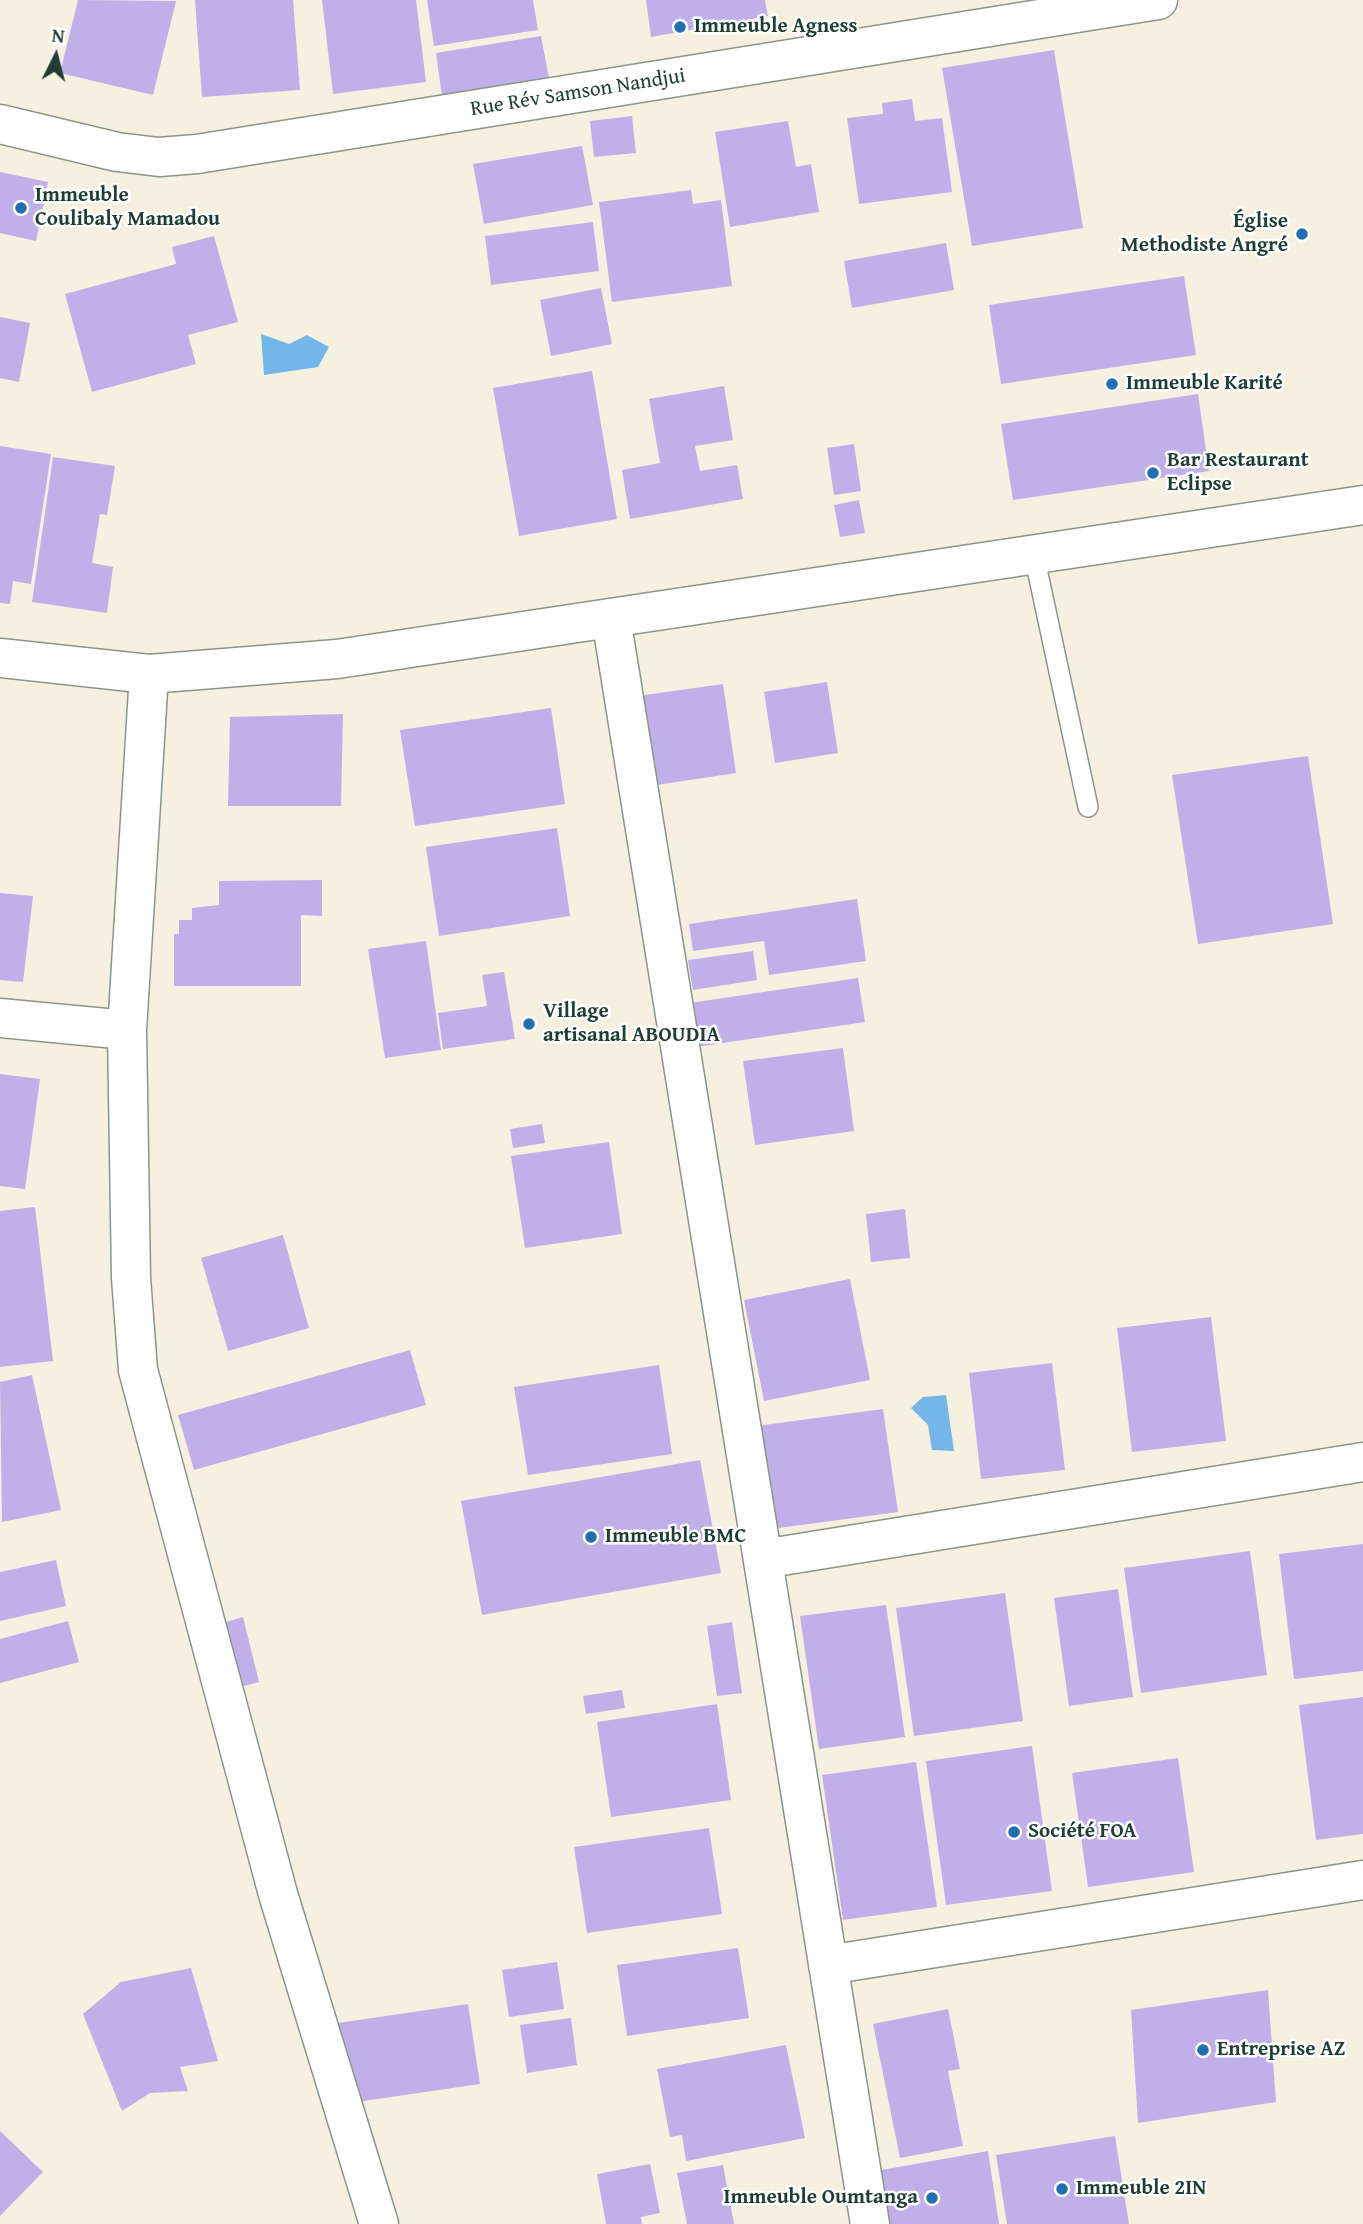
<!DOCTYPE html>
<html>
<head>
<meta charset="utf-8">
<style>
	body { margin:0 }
	#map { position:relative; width:1363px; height:2224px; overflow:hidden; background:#f6f0e0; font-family:"Gentium Book Plus",serif }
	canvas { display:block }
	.north { position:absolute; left:21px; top:21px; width:70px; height:70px; -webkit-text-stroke:5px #fff; paint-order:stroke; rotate:6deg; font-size:19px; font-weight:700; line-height:28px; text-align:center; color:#1f3d34 }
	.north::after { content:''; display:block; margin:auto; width:24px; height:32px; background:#1f3d34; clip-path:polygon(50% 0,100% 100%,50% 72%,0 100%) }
</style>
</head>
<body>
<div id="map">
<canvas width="1363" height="2224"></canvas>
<div class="north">N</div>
</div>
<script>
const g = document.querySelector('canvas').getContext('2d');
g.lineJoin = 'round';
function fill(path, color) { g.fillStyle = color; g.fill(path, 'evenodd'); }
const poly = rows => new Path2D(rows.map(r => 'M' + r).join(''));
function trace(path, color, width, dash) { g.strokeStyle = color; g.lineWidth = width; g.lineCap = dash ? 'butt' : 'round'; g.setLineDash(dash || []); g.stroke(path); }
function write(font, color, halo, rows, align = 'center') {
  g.font = font + ' "Gentium Book Plus",serif'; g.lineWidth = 5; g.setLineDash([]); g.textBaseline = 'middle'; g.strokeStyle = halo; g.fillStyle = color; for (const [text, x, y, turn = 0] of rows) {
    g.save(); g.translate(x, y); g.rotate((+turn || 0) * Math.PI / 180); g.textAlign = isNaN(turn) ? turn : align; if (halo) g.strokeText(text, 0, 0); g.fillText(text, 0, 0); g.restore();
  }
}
fill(poly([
	[261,334,289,344,307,335,329,347,318,367,264,375],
	[946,1395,954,1451,932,1450,928,1425,911,1408,923,1397]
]), '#73b7e9');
fill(poly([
	[78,0,176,1,153,95,60,73],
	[195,0,293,0,300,90,202,97],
	[322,0,416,0,426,82,333,94],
	[427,0,533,0,538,30,434,46],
	[646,0,765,0,768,16,651,37],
	[541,36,549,78,442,96,436,53],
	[1054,50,1083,228,972,246,942,68],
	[912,99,915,121,942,118,952,192,859,204,847,118,883,114,882,103],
	[632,116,636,153,594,157,590,121],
	[788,121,796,167,811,164,819,212,730,227,715,132],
	[582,146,593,205,484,224,473,164],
	[0,172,48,182,36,241,0,233],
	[691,190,693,204,721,200,732,286,612,302,599,202],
	[593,222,599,271,491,285,485,236],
	[214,236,238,322,188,335,196,364,92,392,65,294,176,264,172,247],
	[946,243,954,290,852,308,844,261],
	[1184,276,1196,355,1001,384,989,305],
	[601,288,612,344,551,356,540,300],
	[0,317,30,323,19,382,0,378],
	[592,371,617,519,519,536,493,388],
	[724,386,733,440,695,446,700,471,737,465,743,499,630,519,622,470,660,463,649,399],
	[1198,394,1209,471,1013,500,1001,424],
	[854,444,861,491,834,495,827,448],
	[0,446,51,454,31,584,13,581,10,604,0,603],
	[53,457,115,466,107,515,100,514,92,563,113,567,107,613,32,602],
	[859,500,865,533,840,537,834,505],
	[827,682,838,753,775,763,764,692],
	[723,684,736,773,644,787,631,697],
	[551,708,565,804,415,826,400,730],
	[343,714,341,806,228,806,230,717],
	[1308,756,1333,924,1198,944,1172,775],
	[557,828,570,916,439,936,426,847],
	[322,880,322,916,301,915,301,986,174,986,174,934,179,934,179,920,192,920,192,908,219,905,219,881],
	[0,893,33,896,23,982,0,980],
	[857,899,866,961,769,975,764,941,693,951,689,924],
	[426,941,441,1050,385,1058,368,949],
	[753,951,757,980,693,990,688,960],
	[504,972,515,1039,443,1049,438,1013,487,1006,482,975],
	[858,978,865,1022,682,1049,676,1005],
	[843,1048,854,1131,755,1145,743,1061],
	[0,1074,40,1079,25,1189,0,1186],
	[542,1124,545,1143,513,1148,510,1129],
	[609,1142,622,1234,525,1248,511,1156],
	[35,1207,53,1361,0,1367,0,1211],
	[905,1209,910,1258,871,1262,866,1214],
	[283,1235,309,1328,228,1351,201,1258],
	[850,1279,870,1380,764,1401,744,1300],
	[1211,1317,1226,1441,1132,1452,1117,1328],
	[410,1350,426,1405,194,1470,178,1415],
	[1052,1363,1065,1470,981,1479,969,1373],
	[659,1365,672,1454,528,1475,514,1387],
	[32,1375,61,1510,2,1522,0,1382],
	[883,1409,898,1512,764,1530,749,1427],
	[700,1460,721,1573,482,1615,461,1501],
	[1363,1544,1363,1671,1294,1679,1279,1554],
	[1250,1551,1267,1675,1141,1693,1124,1568],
	[56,1560,66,1606,0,1621,0,1572],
	[1118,1589,1133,1697,1069,1706,1054,1598],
	[1005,1593,1023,1721,914,1736,896,1608],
	[886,1605,905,1737,819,1749,800,1616],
	[243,1617,259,1682,229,1690,212,1626],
	[68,1621,79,1662,0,1683,0,1639],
	[732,1622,742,1693,717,1696,707,1626],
	[622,1690,625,1708,586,1714,583,1696],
	[1363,1697,1363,1834,1316,1840,1299,1705],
	[717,1704,731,1800,611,1817,597,1722],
	[1032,1746,1052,1891,946,1905,926,1761],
	[1178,1758,1194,1872,1088,1887,1072,1773],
	[916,1762,937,1907,843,1920,822,1775],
	[709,1828,722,1914,587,1933,574,1847],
	[738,1948,749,2018,627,2036,617,1965],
	[557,1962,564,2009,509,2017,502,1970],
	[191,1968,218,2061,180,2067,188,2091,150,2093,122,2111,83,2014,121,1982],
	[1268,1990,1276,2102,1138,2123,1131,2010],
	[468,2004,480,2084,343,2104,331,2024],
	[948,2009,960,2069,948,2071,963,2146,900,2158,873,2024],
	[571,2018,577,2065,527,2073,520,2025],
	[786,2045,805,2138,686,2161,682,2135,670,2137,657,2069],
	[0,2131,43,2172,0,2216],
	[1115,2136,1129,2224,1007,2224,996,2155],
	[988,2151,999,2224,873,2224,865,2173],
	[650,2164,660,2213,641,2217,642,2224,606,2224,597,2174],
	[723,2165,734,2224,687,2224,677,2173]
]), '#c0b0e9');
const service = poly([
	[1034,555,1088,807]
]);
const minor = poly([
	[0,124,117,152,159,157,197,154,1158,0],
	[611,618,870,2224],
	[149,674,127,1030,131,1278,138,1370,278,1894,379,2224],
	[0,1018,127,1030],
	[763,1559,1363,1462],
	[828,1965,1363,1880]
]);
const tertiary = poly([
	[0,658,149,674,337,659,1363,505]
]);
trace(service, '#8a968a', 22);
trace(minor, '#8a968a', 41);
trace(tertiary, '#8a968a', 41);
trace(service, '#fff', 19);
trace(minor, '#fff', 38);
trace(tertiary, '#fff', 38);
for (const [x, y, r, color] of [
	[680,27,7,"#1f6fb2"],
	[21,208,7,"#1f6fb2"],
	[1302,234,7,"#1f6fb2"],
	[1112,384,7,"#1f6fb2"],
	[1153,473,7,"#1f6fb2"],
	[529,1024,7,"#1f6fb2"],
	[591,1537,7,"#1f6fb2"],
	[1014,1832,7,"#1f6fb2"],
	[1203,2050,7,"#1f6fb2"],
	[1062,2189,7,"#1f6fb2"],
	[932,2198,7,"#1f6fb2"]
]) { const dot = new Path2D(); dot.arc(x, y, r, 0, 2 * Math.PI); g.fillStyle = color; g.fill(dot); trace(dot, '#fff', 2.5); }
write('bold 21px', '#1f3d34', '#fff', [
	["Immeuble Agness",694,27],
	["Immeuble",35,196],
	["Coulibaly Mamadou",35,220],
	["Église",1288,222,"right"],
	["Methodiste Angré",1288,246,"right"],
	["Immeuble Karité",1126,384],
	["Bar Restaurant",1167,461],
	["Eclipse",1167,485],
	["Village",543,1012],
	["artisanal ABOUDIA",543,1036],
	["Immeuble BMC",605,1537],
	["Société FOA",1028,1832],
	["Entreprise AZ",1217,2050],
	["Immeuble 2IN",1076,2189],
	["Immeuble Oumtanga",918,2198,"right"]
], 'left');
write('21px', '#1f3d34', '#fff', [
	["Rue Rév Samson Nandjui",578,93,-9]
]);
</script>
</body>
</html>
